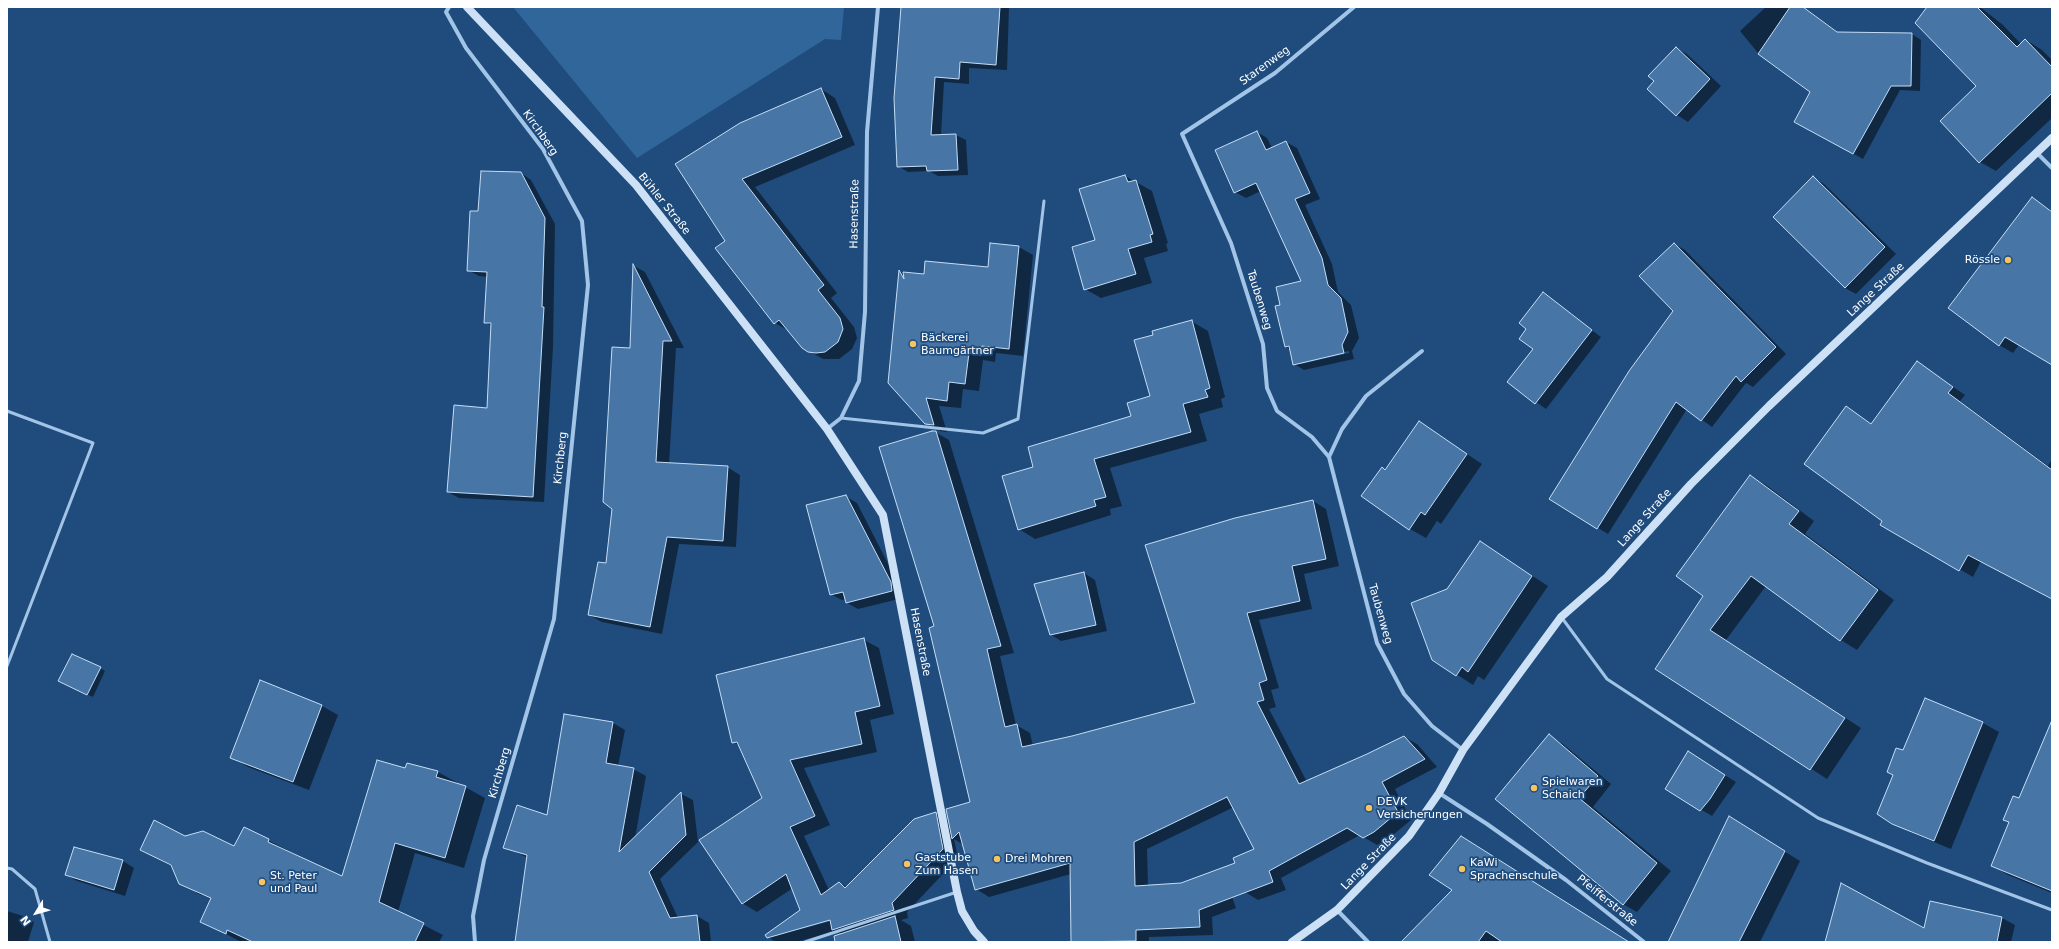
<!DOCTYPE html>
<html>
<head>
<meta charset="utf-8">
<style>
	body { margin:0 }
	#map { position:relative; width:2059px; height:949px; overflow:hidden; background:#1f4c7d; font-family:"DejaVu Sans",sans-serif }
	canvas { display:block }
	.frame { position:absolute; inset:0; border:8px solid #fff; pointer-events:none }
	.north { position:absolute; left:16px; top:893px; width:40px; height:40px; -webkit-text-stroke:3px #1f4c7d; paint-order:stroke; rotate:233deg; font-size:11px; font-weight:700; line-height:16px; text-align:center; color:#fff }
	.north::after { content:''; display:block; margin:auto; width:14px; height:18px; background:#fff; clip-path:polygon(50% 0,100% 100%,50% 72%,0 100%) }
</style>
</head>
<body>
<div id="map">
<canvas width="2059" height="949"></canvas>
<div class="frame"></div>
<div class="north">N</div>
</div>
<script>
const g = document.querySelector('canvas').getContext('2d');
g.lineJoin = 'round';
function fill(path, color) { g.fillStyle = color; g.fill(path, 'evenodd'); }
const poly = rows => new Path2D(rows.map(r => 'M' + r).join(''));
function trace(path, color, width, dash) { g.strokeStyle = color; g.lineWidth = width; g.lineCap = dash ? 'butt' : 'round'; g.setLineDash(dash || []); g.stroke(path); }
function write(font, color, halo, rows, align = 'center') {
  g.font = font + ' "DejaVu Sans",sans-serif'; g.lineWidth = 3.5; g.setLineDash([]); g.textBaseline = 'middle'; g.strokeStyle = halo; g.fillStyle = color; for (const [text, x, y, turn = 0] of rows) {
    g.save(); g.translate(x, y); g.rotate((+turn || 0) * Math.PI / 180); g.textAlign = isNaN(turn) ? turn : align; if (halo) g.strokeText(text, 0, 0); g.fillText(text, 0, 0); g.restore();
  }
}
fill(poly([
	[513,7,844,7,841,40,825,39,637,158]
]), '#31669b');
fill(poly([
	[903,7,1009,7,1007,70,969,68,969,84,944,82,941,135,956,135,966,140,968,175,938,176,929,171,908,172,898,166],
	[1766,7,1804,7,1839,33,1912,34,1921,40,1920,91,1900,90,1863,159,1804,127,1811,92,1758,53,1740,31],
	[1929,7,1980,7,2003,25,2021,44,2026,40,2042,50,2052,60,2052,118,1996,171,1980,162,1977,86],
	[1676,48,1687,54,1721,86,1688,122,1677,115,1648,89,1656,81],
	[821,89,835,98,855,145,755,187,837,293,831,298,854,327,857,338,852,349,839,359,823,359,802,347,789,331,775,323,726,241,677,164],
	[1257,132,1267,138,1272,148,1286,142,1297,148,1320,199,1305,205,1332,264,1338,292,1351,305,1359,338,1352,351,1354,359,1304,370,1294,364,1291,350,1286,347,1281,305,1302,282,1261,191,1246,198,1235,192],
	[1349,351,1349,353,1301,364,1301,362],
	[521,173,531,180,555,224,553,347,544,502,459,498,448,492,488,409,492,326,485,322,488,277,479,276,468,270,479,212],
	[1125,176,1152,191,1168,243,1166,244,1168,251,1144,258,1152,283,1101,298,1085,289,1096,241],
	[1813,177,1824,184,1896,254,1856,294,1845,288],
	[2033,198,2052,211,2052,364,2019,345,2013,353,1999,345],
	[1674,244,1685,250,1786,354,1753,387,1746,383,1712,427,1687,409,1608,534,1598,528,1675,311],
	[1019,247,1033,255,1023,356,996,353,995,362,983,360,979,391,963,389,961,408,939,406,947,432,940,431,926,423,889,383,900,271,904,274,925,275,989,268],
	[634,266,645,272,684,348,676,348,669,464,727,467,740,475,736,547,679,544,662,634,602,622,589,615,607,564,631,349],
	[1543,294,1601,337,1546,409,1508,382,1534,349,1528,329],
	[1191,321,1208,331,1225,397,1221,399,1223,407,1199,414,1207,441,1110,468,1122,506,1110,509,1111,515,1035,539,1019,529,1035,467,1132,417,1151,397,1154,336],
	[1917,362,1965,395,1960,401,2048,466,2052,459,2052,599,1981,561,1973,577,1882,524,1884,521,1846,407,1872,424],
	[1419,422,1482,464,1441,524,1437,521,1426,538,1410,529,1385,471],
	[935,432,949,440,1014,653,1000,656,1016,725,1030,733,1033,746,1196,704,1146,546,1313,501,1326,509,1339,566,1304,574,1312,609,1259,620,1279,688,1271,690,1276,707,1269,709,1307,782,1368,755,1404,737,1417,744,1437,767,1395,789,1411,820,1388,839,1377,845,1360,835,1281,878,1286,890,1258,900,1245,892,1236,864,1256,850,1234,807,1147,849,1148,886,1226,880,1236,908,1212,917,1213,935,1149,937,1149,942,1074,942,1071,874,989,897,976,889,964,845,954,839,958,858,907,912,908,918,901,920,911,926,915,942,836,942,842,934,836,931,796,942,776,942,768,937,801,910,793,888,757,912,742,903,763,798,740,746,733,742,864,640,879,648,894,714,870,720,877,752,804,768,830,825,804,836,829,890,839,883,847,887,936,813,950,822,971,803,935,627],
	[835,918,835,920,801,929,804,926],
	[1750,476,1766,485,1814,521,1805,534,1894,600,1857,650,1841,640,1766,586,1726,640,1861,728,1827,779,1656,669,1704,596],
	[845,496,857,503,901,589,903,598,858,609,847,603,846,599,842,600,830,594],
	[1480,542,1548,586,1484,680,1478,676,1473,685,1433,659,1448,590],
	[1084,573,1095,580,1107,631,1061,641,1050,634],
	[100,668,105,671,93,697,65,684],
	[1925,699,1983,723,1999,732,1951,849,1910,832,1893,823,1903,752],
	[322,706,338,715,309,790,248,767,231,757],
	[613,723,625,730,618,766,633,769,646,776,635,838,681,794,693,800,698,842,660,879,678,918,697,916,709,923,711,942,516,942,528,858,505,847,547,816],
	[1549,736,1563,744,1611,784,1593,807,1671,871,1637,912,1623,904],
	[2052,754,2052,893,2008,875,1992,865,2019,800],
	[1699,759,1736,782,1712,816,1666,789],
	[408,764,438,772,485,798,464,868,415,853,398,912,443,935,439,942,251,942,247,940,246,942,241,942,202,921,212,900,179,883,173,867,141,850,185,837,234,847,244,828,342,878],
	[196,890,216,899,216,901,196,893],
	[1745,827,1800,861,1760,942,1684,942],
	[123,861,134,868,125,896,77,881,66,875],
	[1453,890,1628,942,1403,942],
	[1931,902,2002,918,2015,925,2011,942,1826,942,1925,930],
	[7,911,23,916,34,922,28,942,7,942]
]), '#0007');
const building = poly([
	[901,7,1000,7,996,65,960,62,959,79,935,77,931,135,956,134,958,170,927,171,926,166,897,167,894,98,901,7],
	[1790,7,1803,7,1837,32,1912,33,1911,86,1891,86,1853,154,1794,122,1810,92,1758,54,1790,7],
	[1927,7,1977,7,2017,47,2025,39,2052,67,2052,93,1979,163,1940,121,1976,86,1915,23,1927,7],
	[1676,47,1710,79,1676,116,1647,89,1654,81,1648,76,1676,47],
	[821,88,842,137,742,179,824,285,818,290,840,318,843,329,838,342,825,352,816,353,808,352,802,348,779,320,774,324,715,248,725,241,675,164,740,123,821,88],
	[1257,131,1266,150,1286,141,1310,193,1295,199,1322,258,1328,285,1341,298,1348,332,1342,345,1344,353,1293,365,1289,346,1285,347,1275,306,1280,305,1276,287,1301,281,1256,183,1234,193,1215,150,1257,131],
	[481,171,521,172,545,218,542,307,544,307,533,497,447,492,454,405,487,408,491,323,484,323,487,272,467,271,470,211,478,211,481,171],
	[1125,175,1128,182,1136,180,1153,234,1150,235,1152,242,1128,249,1136,274,1084,290,1072,247,1095,240,1079,189,1125,175],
	[1813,176,1885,247,1845,288,1773,217,1813,176],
	[2032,197,2052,212,2052,365,2005,337,1999,346,1948,308,2032,197],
	[990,243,1019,246,1009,349,982,346,981,355,969,353,965,384,949,382,947,401,926,398,934,425,925,424,888,383,899,270,904,279,903,272,924,274,925,261,988,267,990,243],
	[1674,243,1776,347,1741,382,1736,376,1701,421,1676,402,1597,529,1549,499,1629,371,1673,311,1639,276,1674,243],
	[633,264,672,341,663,341,656,462,728,466,723,541,667,537,650,627,588,615,598,562,606,563,612,509,603,502,612,347,630,348,633,264],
	[1543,292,1592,330,1535,404,1507,382,1533,349,1519,339,1526,329,1519,323,1543,292],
	[1192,320,1210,388,1205,390,1208,397,1183,404,1191,432,1094,459,1106,497,1094,500,1096,506,1018,530,1002,476,1033,467,1028,447,1131,416,1127,403,1150,396,1134,340,1153,335,1152,331,1192,320],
	[1917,361,1953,387,1948,393,2052,470,2052,599,1968,555,1959,571,1880,525,1882,521,1804,464,1846,406,1871,424,1917,361],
	[1419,421,1467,454,1425,515,1421,512,1409,530,1361,496,1382,467,1385,470,1419,421],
	[932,431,936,431,1001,646,987,649,1005,727,1017,724,1022,747,1072,736,1195,703,1145,545,1235,518,1313,500,1326,559,1292,566,1300,601,1247,613,1267,680,1259,683,1264,700,1257,702,1299,784,1367,754,1404,736,1425,759,1382,782,1398,812,1374,832,1363,838,1347,828,1269,871,1273,882,1199,910,1200,927,1136,930,1136,941,1071,942,1070,863,975,890,959,832,952,839,946,809,970,802,929,628,934,626,879,447,932,431],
	[1227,797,1254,849,1233,858,1235,863,1181,883,1135,886,1134,842,1227,797],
	[1750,475,1799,511,1789,524,1878,590,1840,641,1751,576,1710,630,1845,718,1810,770,1655,669,1703,596,1676,576,1750,475],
	[846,495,891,582,892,591,846,603,843,592,830,595,806,505,846,495],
	[1480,541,1532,576,1468,672,1462,667,1456,676,1432,660,1411,603,1447,589,1480,541],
	[1084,572,1096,625,1050,635,1034,584,1084,572],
	[864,638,880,706,855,712,862,744,790,760,815,816,790,827,821,895,839,882,845,888,914,819,936,812,943,849,892,903,894,910,832,930,830,920,767,938,765,935,800,910,786,874,742,904,699,840,762,798,737,742,732,743,716,675,864,638],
	[72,654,101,667,87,695,58,681,72,654],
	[260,680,322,705,293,782,230,758,260,680],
	[1925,698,1983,722,1934,841,1892,824,1877,814,1893,775,1887,772,1896,748,1903,750,1925,698],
	[564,714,613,722,606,763,634,768,619,852,681,792,686,835,649,872,670,918,697,915,700,942,515,942,527,855,503,848,517,805,547,815,564,714],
	[2052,720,2052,891,1991,866,2009,822,2003,820,2013,796,2019,798,2052,720],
	[1549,734,1598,776,1579,798,1657,863,1623,905,1495,799,1549,734],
	[1688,751,1725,775,1710,799,1700,811,1665,789,1688,751],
	[377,760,405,768,407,763,438,771,436,777,466,786,445,858,395,843,379,902,424,923,415,942,253,942,227,930,226,934,200,922,211,898,179,884,171,865,140,850,154,820,185,836,203,831,234,846,244,827,269,839,268,842,342,876,377,760],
	[1729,816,1785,851,1739,942,1668,942,1729,816],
	[1461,836,1629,942,1502,942,1486,931,1478,942,1401,942,1452,890,1429,875,1461,836],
	[74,847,123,860,114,890,65,875,74,847],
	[1841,883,1924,928,1930,901,2002,917,1997,942,1825,942,1841,883],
	[895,916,901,942,835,942,834,936,895,916]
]);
fill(building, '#4776a6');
trace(building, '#c5ddf6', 1);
trace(poly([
	[7,411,93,443,7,666],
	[841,418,983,433,1018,419,1044,201],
	[1562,618,1607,679,1818,818,1927,863,2052,910],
	[7,868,12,869,35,889,50,942],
	[805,942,957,892]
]), '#a1c4e7', 3);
trace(poly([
	[449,7,446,12,466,48,543,149,582,221,588,285,554,619,484,860,473,916,475,942],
	[1354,7,1275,73,1182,134,1231,243,1263,344,1267,388,1277,411,1312,437,1329,457,1377,643,1404,694,1432,726,1463,750],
	[2038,154,2052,168],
	[827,429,841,418,859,381,865,312,867,132,878,7],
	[1329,457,1342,429,1366,396,1422,351],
	[1439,793,1487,824,1566,880,1644,942],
	[1337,910,1368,942]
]), '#a1c4e7', 4);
trace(poly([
	[467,7,636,185,827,429,883,515,957,892,962,911,974,931,984,942],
	[1292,942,1337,910,1409,836,1439,793,1463,750,1561,617,1607,577,1691,484,1769,406,2052,138]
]), '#cce0f6', 8);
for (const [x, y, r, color] of [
	[2008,260,4,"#f6c461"],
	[913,344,4,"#f6c461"],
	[1534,788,4,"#f6c461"],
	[1369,808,4,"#f6c461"],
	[997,859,4,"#f6c461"],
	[907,864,4,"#f6c461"],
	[1462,869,4,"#f6c461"],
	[262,882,4,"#f6c461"]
]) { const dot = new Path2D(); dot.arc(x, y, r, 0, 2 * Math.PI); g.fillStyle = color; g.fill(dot); trace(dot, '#1f4c7d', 1.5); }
write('11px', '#fff', '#1f4c7d', [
	["Starenweg",1265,66,-36],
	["Kirchberg",540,133,55],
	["Bühler Straße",664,204,51],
	["Hasenstraße",855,214,-89],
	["Lange Straße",1876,290,-43],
	["Taubenweg",1259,300,73],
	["Kirchberg",561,458,-84],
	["Lange Straße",1645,518,-48],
	["Taubenweg",1380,614,74],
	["Hasenstraße",920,642,79],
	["Kirchberg",500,773,-74],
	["Lange Straße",1369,862,-46],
	["Pfeifferstraße",1607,901,39]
]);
write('11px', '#fff', '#1f4c7d', [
	["Rössle",2000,260,"right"],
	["Bäckerei",921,338],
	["Baumgärtner",921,351],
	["Spielwaren",1542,782],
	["Schaich",1542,795],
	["DEVK",1377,802],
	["Versicherungen",1377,815],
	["Gaststube",915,858],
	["Zum Hasen",915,871],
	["Drei Mohren",1005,859],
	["KaWi",1470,863],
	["Sprachenschule",1470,876],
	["St. Peter",270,876],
	["und Paul",270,889]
], 'left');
</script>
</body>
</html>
